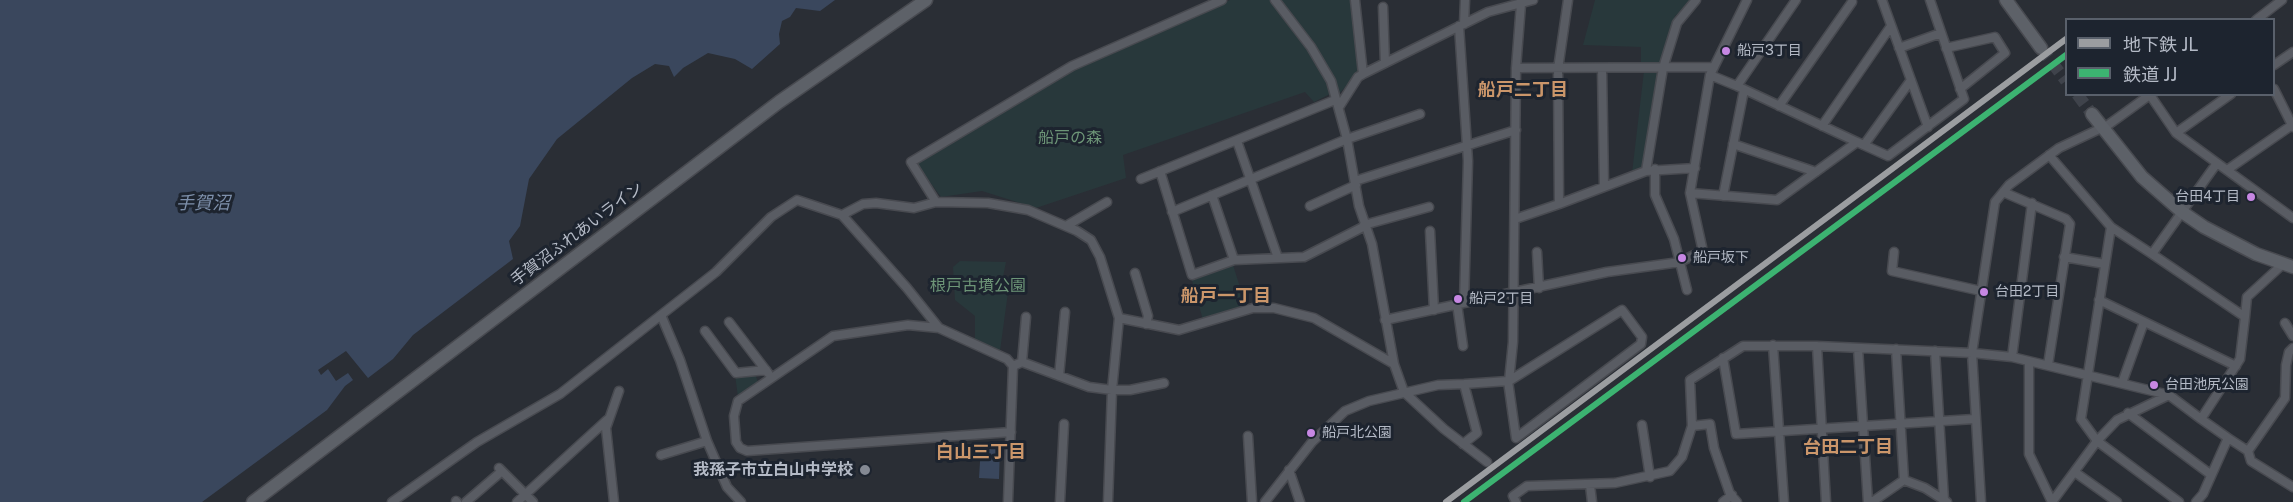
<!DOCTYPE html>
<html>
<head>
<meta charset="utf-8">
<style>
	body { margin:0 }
	#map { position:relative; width:2293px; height:502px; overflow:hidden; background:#2a2e35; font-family:"Public Sans","Noto Sans JP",sans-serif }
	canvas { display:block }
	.legend { position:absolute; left:2065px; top:18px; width:210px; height:78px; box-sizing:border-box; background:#1d242f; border:2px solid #59606b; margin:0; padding:8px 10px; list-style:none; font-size:18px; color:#b4bac6 }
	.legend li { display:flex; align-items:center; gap:12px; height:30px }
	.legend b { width:30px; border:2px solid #59606b }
</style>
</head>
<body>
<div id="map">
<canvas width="2293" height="502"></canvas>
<ul class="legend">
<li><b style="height:8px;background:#9b9da0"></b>地下鉄 JL</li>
<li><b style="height:8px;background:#3cb371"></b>鉄道 JJ</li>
</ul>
</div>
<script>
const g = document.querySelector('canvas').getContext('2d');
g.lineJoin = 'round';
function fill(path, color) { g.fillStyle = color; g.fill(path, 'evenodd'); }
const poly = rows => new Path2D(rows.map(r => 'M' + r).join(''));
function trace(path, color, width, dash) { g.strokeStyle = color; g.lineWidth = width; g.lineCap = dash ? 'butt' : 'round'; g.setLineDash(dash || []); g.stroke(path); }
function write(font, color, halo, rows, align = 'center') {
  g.font = font + ' "Public Sans","Noto Sans JP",sans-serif'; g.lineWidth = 6; g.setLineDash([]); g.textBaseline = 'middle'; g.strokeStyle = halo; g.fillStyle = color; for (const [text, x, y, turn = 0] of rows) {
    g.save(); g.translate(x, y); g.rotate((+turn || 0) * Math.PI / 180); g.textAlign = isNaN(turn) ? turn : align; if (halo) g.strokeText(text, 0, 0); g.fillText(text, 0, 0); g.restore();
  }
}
fill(poly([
	[1230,0,1271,0,1287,19,1305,46,1327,83,1330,94,1314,102,1305,92,1123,155,1126,178,1036,208,982,191,941,197,917,165,917,162,1069,72],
	[1278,0,1351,0,1358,73,1338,95],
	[1595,0,1692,0,1675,16,1661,62,1641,64,1641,47,1583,45],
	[1661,70,1644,169,1632,173,1644,71],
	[960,261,1006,262,1002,282,1009,285,1000,351,975,341,975,316,955,300,953,267],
	[1233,265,1246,306,1203,320,1191,277],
	[755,374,758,382,738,397,735,375]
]), '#28383b');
fill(poly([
	[0,0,835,0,820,11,796,8,790,17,782,21,779,34,780,44,752,69,735,59,708,53,683,68,674,77,669,66,655,64,632,78,557,139,529,179,520,226,509,241,513,259,413,335,393,359,368,378,346,351,318,370,321,375,328,369,336,381,348,373,353,380,345,386,327,410,202,502,0,502],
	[981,446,1000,447,999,479,979,478]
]), '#3a475d');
trace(poly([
	[2041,48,2066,81],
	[2077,94,2092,114]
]), '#3f434b', 12, [12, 6]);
const street = poly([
	[1275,0,1311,47,1331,81,1347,139,1359,206,1372,244,1394,364,1404,392,1444,429,1487,462],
	[1355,0,1363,74,1488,12,1533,0],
	[1882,0,1928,127],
	[1383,7,1385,63],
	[2256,20,2282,0],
	[1464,24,1465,0],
	[1459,26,1468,161,1464,303],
	[1899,48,1941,33],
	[1946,48,1995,37,2005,53,1960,89],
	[2274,65,2293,52],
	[1516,68,1714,67],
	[1602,69,1604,185],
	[1710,75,1737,86,1796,0],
	[1737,86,1857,142],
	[2274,89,2293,127],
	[2150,95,2176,133,2217,163],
	[1779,106,1852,2],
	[1339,107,1358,77,1363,74],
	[1822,126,1891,26],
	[2176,133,2231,94],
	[1237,141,1278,258],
	[1733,144,1816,172],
	[1864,145,1911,80],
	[2049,155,2111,227,2152,254],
	[1655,169,1655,195,1674,239,1687,290],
	[2227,170,2292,125],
	[1160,171,1192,275,1234,260,1304,257,1365,226],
	[1646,171,1663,68,1677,23,1696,0],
	[1141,179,1335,100],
	[1355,181,1516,130],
	[2003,192,2066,219,2070,224,2048,365],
	[1690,193,1777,200,1857,142,1888,156,1964,99,1930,0],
	[1212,195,1234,260],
	[1723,196,1744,90],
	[936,202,911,162,1072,66,1222,0],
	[1559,204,1646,171,1695,168],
	[1310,206,1356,185],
	[1172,212,1347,139,1420,114],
	[842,215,863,204,876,203,914,208,936,202,988,203,1028,210,1077,231,1091,240,1100,257,1119,318,1179,330,1253,308,1274,308,1314,318,1394,364],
	[1515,219,1559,204,1558,69,1568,0],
	[1364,225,1429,207],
	[1066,226,1107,202],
	[2111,227,2081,419,2097,441,2179,502],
	[1430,231,1434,310],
	[1537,252,1539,288],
	[1894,252,1892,271,1981,291],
	[2064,257,2105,264],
	[1135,273,1148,316,1146,324],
	[2099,300,2236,366],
	[1457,304,1463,346],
	[661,315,680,360,707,441,727,487,741,502],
	[2245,317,2247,297,2283,264],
	[1385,320,1607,272,1680,262,1700,252,1702,247,1690,193,1710,75,1747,0],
	[729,322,768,373],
	[2285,323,2293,336],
	[939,328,908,325,833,336,738,401,734,416,736,442,740,448,747,451,1011,432],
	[705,331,736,373,766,370],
	[1773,345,1784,502],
	[1817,346,1826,502],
	[1858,348,1868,502],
	[1896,349,1904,480],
	[1935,351,1944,500],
	[2012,357,2032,203],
	[1723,358,1736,434,1974,419],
	[1022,362,1026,317],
	[2029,362,2029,454,2052,502,2097,441,2117,420,2169,395,2201,419,2240,359,2245,317,2152,254,2217,163,2293,218],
	[1013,366,1022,362,1089,387,1112,390,1130,390,1164,383],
	[1059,376,1065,312],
	[1509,381,1513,342,1516,68,1521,4],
	[2122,383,2144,322],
	[2128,413,2210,474],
	[2201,419,2228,438],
	[1642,425,1650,477],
	[1692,426,1710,424,1714,448,1730,494,1737,502],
	[1248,436,1252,502],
	[1463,444,1477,433,1464,384],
	[2248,451,2251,461,2293,487],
	[661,455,707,441],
	[499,468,533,502],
	[1289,470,1300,502],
	[2076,473,2117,502],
	[1590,485,1592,502],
	[456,501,457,502],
	[392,502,477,442,560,394,716,272,771,217,797,200,842,215,907,288,939,328,1007,359,1013,366,1008,502],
	[466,502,502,471],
	[517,502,607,420],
	[614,502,606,428,619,391],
	[1060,502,1064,424],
	[1108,502,1112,390,1119,318],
	[1265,502,1312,442,1345,411,1369,401,1438,385,1464,384,1508,381,1509,381,1622,310,1642,337,1641,344,1516,438,1508,381],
	[1516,502,1513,496,1527,486,1615,483,1670,471,1682,457,1692,426,1690,380,1743,346,1817,346,1972,353,1995,202,2009,185,2059,148,2108,125,2151,94],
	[1723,502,1732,495],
	[1872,502,1904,480,1925,488,1947,502],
	[1981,502,1972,353,2012,357,2169,395],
	[2196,502,2203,494,2228,438,2248,451,2285,398,2286,365,2289,352,2293,348]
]);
const secondary = poly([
	[2006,0,2041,48],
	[2092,114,2142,177,2182,212,2204,227,2256,254,2293,267],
	[253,502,779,102,926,0]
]);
trace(street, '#484a50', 11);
trace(secondary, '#484a50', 15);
trace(street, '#595c63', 8);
trace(secondary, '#5d6168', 12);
trace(poly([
	[1464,502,2066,55]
]), '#3cb371', 6);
trace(poly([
	[1446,502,2066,39]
]), '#9b9da0', 6);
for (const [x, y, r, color] of [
	[1726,51,5,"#c787e3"],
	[2251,197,5,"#c787e3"],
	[1682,258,5,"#c787e3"],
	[1984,292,5,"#c787e3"],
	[1458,299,5,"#c787e3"],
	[2154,385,5,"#c787e3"],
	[1311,433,5,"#c787e3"],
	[865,470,6,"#848993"]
]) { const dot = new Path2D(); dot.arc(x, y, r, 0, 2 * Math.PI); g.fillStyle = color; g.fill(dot); trace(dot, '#1d242f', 2); }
write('14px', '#b4bac6', '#1d242f', [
	["船戸3丁目",1737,51],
	["台田4丁目",2240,197,"right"],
	["船戸坂下",1693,258],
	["台田2丁目",1995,292],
	["船戸2丁目",1469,299],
	["台田池尻公園",2165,385],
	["船戸北公園",1322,433]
], 'left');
write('16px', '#6d9577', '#1d242f', [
	["船戸の森",1070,138],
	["根戸古墳公園",978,286]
]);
write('16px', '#b4bac6', '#1d242f', [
	["手賀沼ふれあいライン",577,234,-37]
]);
write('bold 16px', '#b4bac6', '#1d242f', [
	["我孫子市立白山中学校",853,470]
], 'right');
write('bold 18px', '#cb966a', '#1d242f', [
	["船戸二丁目",1523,90],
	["船戸一丁目",1226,296],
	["台田二丁目",1848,447],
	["白山三丁目",981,452]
]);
write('italic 18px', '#7e90ab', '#1d242f', [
	["手賀沼",203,203]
]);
</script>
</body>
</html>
